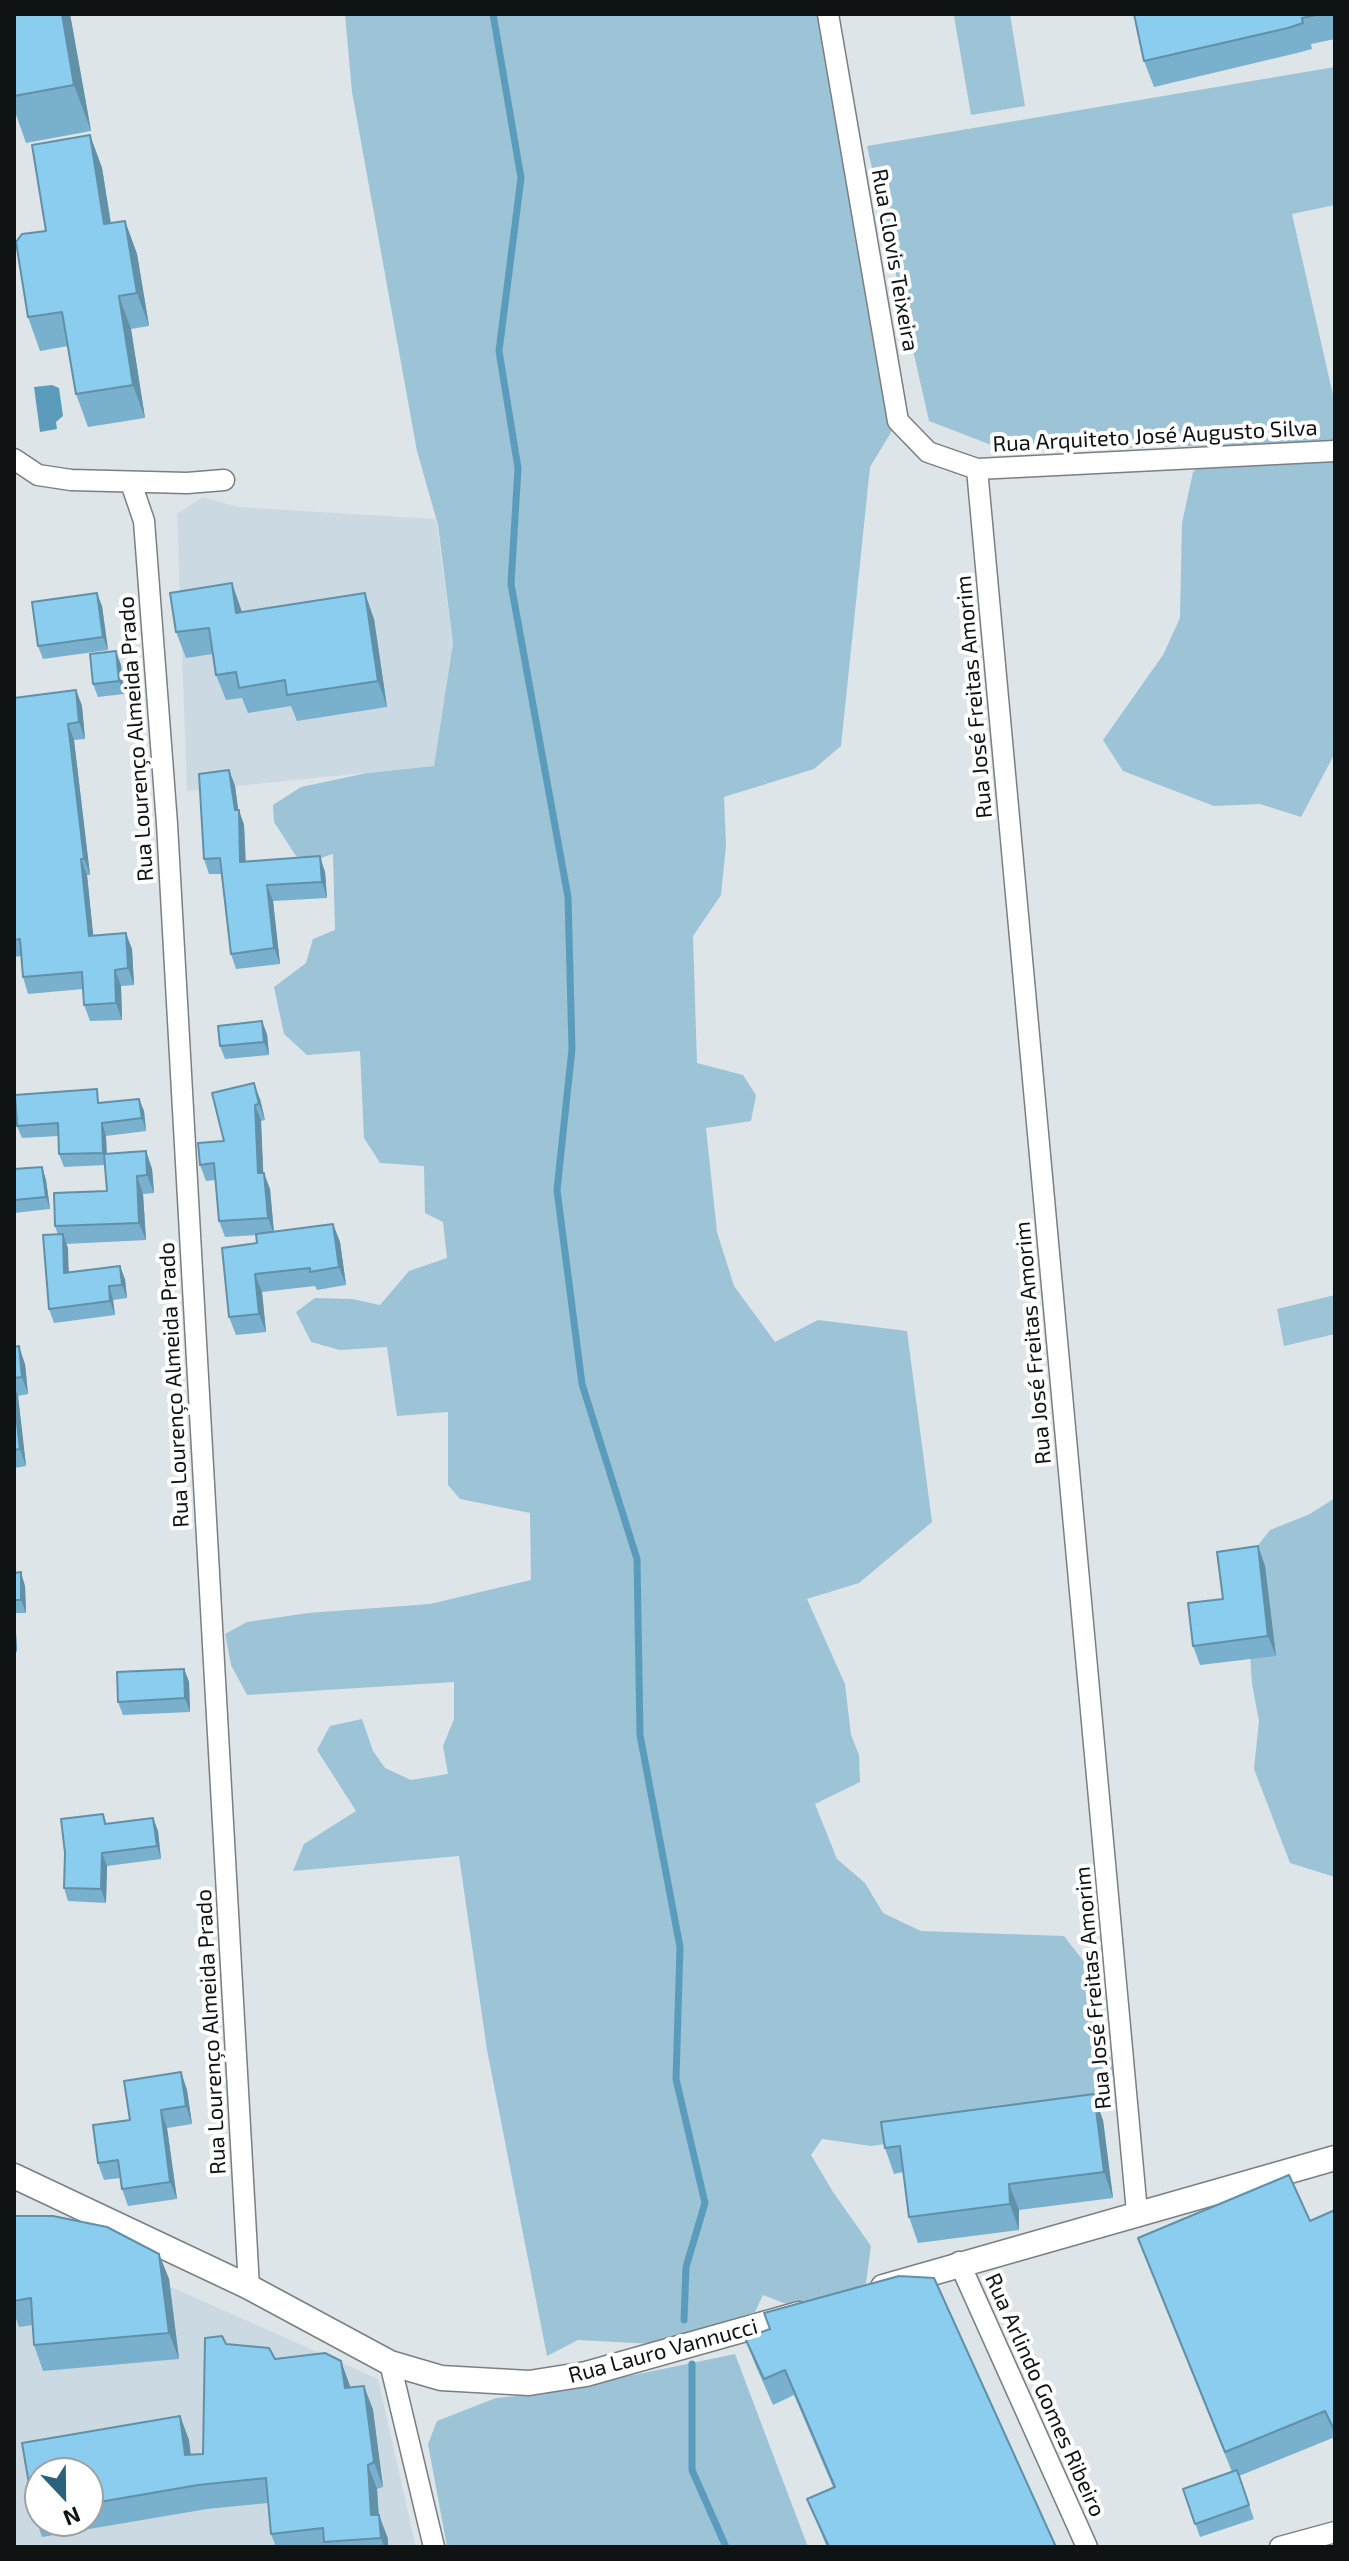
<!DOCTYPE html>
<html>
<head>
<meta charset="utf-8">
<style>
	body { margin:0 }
	#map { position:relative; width:1349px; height:2561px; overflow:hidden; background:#dee5e9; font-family:"Exo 2",sans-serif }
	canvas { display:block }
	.frame { position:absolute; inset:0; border:16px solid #101314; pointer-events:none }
	.north { position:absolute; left:24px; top:2457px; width:80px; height:80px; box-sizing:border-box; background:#fff; border:2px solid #9fa1a1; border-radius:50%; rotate:158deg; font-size:22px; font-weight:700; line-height:32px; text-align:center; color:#101314 }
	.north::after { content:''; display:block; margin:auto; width:28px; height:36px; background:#2b637d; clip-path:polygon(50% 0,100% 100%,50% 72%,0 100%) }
</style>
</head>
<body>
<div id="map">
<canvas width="1349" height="2561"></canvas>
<div class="frame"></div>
<div class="north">N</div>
</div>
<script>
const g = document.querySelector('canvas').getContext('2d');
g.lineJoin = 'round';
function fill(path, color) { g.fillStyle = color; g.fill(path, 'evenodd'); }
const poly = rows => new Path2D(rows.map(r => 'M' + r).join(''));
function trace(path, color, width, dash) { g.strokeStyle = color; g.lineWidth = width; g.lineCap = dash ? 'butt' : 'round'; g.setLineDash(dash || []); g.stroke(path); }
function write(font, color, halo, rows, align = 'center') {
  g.font = font + ' "Exo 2",sans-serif'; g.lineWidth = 8; g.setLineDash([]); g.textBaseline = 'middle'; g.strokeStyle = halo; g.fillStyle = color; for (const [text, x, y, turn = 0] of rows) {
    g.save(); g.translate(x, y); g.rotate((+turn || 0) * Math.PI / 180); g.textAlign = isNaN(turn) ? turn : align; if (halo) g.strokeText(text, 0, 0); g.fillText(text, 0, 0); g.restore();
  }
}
fill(poly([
	[203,497,238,507,436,519,453,643,434,766,187,791,177,514],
	[14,2217,378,2379,416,2547,14,2547],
	[40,2473,88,2473,88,2521,40,2521]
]), '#cbdae2');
fill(poly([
	[345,14,828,14,898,421,870,467,841,746,814,769,724,797,726,845,721,895,693,936,697,1063,743,1075,756,1095,751,1121,706,1128,717,1232,734,1286,775,1342,818,1320,907,1331,932,1522,859,1583,807,1599,845,1684,851,1735,859,1755,860,1782,815,1804,837,1859,865,1883,883,1913,921,1931,1064,1936,1089,1968,1114,2072,1100,2099,1083,2116,871,2146,822,2139,811,2155,833,2192,871,2246,866,2283,846,2302,789,2305,763,2295,755,2312,654,2344,578,2340,547,2356,487,2050,459,1856,293,1871,304,1844,356,1811,317,1750,330,1726,362,1719,373,1751,385,1768,411,1780,448,1774,443,1746,454,1719,454,1682,247,1695,231,1665,225,1634,247,1622,308,1613,430,1604,531,1580,530,1513,460,1499,448,1485,448,1412,397,1416,387,1347,340,1350,311,1342,296,1312,315,1298,352,1299,380,1305,409,1271,447,1258,443,1222,425,1213,424,1166,380,1163,364,1138,360,1051,307,1055,284,1034,274,987,306,963,313,939,335,930,333,854,315,860,296,856,274,822,273,805,301,787,367,773,434,766,453,643,438,525,417,451,352,92],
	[967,14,1010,14,1025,106,971,115,954,16],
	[1335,67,1335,205,1292,214,1335,404,1335,753,1301,817,1260,804,1214,806,1123,771,1103,740,1163,655,1180,618,1182,523,1193,472,1226,445,1007,451,929,421,867,146],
	[1335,1295,1335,1334,1284,1346,1277,1309],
	[1335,1498,1335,1877,1290,1863,1254,1769,1259,1721,1252,1684,1244,1563,1270,1530,1310,1514],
	[735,2354,808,2547,447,2547,428,2444,437,2421,496,2398,547,2393]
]), '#9dc3d7');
fill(poly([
	[52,385,59,388,63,416,56,422,57,429,40,432,34,387]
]), '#5b9cbc');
trace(poly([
	[493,14,521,178,499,351,518,468,511,584,568,897,572,1049,557,1190,582,1384,637,1559,640,1735,680,1947,676,2079,705,2203,686,2267,684,2320],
	[692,2364,692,2470,726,2547]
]), '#5b9cbc', 7);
const minor = poly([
	[828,14,898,421,928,452,977,469,1335,451],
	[14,459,38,475,71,480,187,483,224,480],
	[977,469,1137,2212],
	[131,483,144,521,167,824,249,2287],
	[959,2262,1087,2547],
	[390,2363,434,2547],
	[1280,2547,1335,2532]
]);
const tertiary = poly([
	[14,2176,249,2287,390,2363,441,2378,529,2383,586,2374,799,2314],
	[883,2287,1335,2158]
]);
trace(minor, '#797f83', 23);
trace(tertiary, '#797f83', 27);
trace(minor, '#fff', 20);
trace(tertiary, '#fff', 24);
fill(poly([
	[14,14,70,14,91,131,26,143,14,109],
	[1134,14,1335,14,1335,39,1311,44,1312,49,1297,53,1154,87,1144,61],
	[90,135,102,168,111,223,125,221,137,254,149,326,131,329,145,418,88,427,76,394,68,346,40,351,28,317,46,231],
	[102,606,108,650,43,659,38,646],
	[241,609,242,613,374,619,387,707,297,721,291,706,248,713,242,698,226,700,216,675,213,654,186,658,176,632],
	[121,665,124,694,98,697,93,684],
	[76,690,82,706,85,739,74,740,90,875,87,875,93,936,132,949,134,985,121,986,122,1020,90,1021,84,1005,83,989,28,994,23,977,21,956,14,957,14,698],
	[229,770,235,786,238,810,244,825,246,861,325,872,327,898,273,901,280,964,236,969,231,954,221,874,209,874,204,859],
	[267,1034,269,1055,225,1059,220,1046],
	[139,1099,144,1111,146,1131,106,1136,107,1154,146,1151,152,1169,154,1193,143,1194,146,1240,66,1244,69,1272,125,1279,127,1298,113,1300,115,1315,54,1323,49,1309,58,1235,55,1226,107,1191,105,1165,64,1167,59,1154,58,1136,22,1138,17,1126,102,1102],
	[260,1099,265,1120,261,1121,263,1173,270,1189,274,1232,333,1224,340,1242,346,1285,317,1290,315,1286,262,1292,266,1332,236,1335,229,1317,257,1243,257,1235,225,1237,219,1221,215,1180,206,1181,200,1165,224,1141],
	[42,1167,46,1180,50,1209,14,1213,14,1169],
	[14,1347,25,1364,28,1394,18,1396,26,1466,14,1468],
	[1258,1546,1265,1566,1276,1656,1200,1665,1193,1646],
	[14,1573,25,1586,26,1613,15,1613,17,1652,14,1652],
	[184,1669,189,1682,190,1712,123,1715,118,1702],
	[103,1814,107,1824,153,1818,158,1831,161,1859,107,1866,106,1903,68,1901,64,1888],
	[181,2072,187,2090,192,2124,167,2128,177,2199,128,2206,122,2189,120,2178,104,2180,98,2163,130,2120],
	[1103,2120,1113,2198,1019,2210,1019,2230,918,2243,909,2217,903,2172,894,2174,885,2148],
	[1335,2210,1335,2437,1239,2476,1254,2519,1200,2537,1183,2489,1232,2472,1138,2238,1310,2221],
	[14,2216,159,2254,169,2279,179,2359,43,2371,34,2345,33,2325,19,2327,14,2313],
	[222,2336,226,2344,269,2348,275,2359,325,2353,341,2361,350,2388,364,2386,373,2410,383,2487,377,2489,379,2515,388,2539,388,2547,276,2547,271,2534,268,2503,207,2509,42,2537,34,2513,22,2443,180,2416,189,2440,190,2455,203,2454,205,2338],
	[40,2473,88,2473,88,2521,40,2521],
	[745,2338,1056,2547,827,2547,807,2499,833,2487,794,2395,773,2405,755,2364]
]), '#78b0ce');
fill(poly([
	[62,14,70,14,91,131,74,85],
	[90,135,102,168,116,257,104,224],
	[125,221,137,254,149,326,137,293],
	[119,296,131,329,145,418,133,385],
	[232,583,241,609,246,639,236,613],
	[97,593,102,606,108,650,103,637],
	[365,593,374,619,387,707,378,681],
	[116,651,121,665,124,694,119,681],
	[76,690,82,706,85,739,79,722],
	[68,724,74,740,90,875,84,859],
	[229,770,235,786,239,815,239,810,244,825,246,877,240,862],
	[320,856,325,872,327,898,322,882],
	[81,859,87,875,95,952,89,936],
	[267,885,273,901,280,964,274,948],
	[126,933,132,949,134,985,128,968],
	[115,970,121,986,122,1020,116,1003],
	[262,1021,267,1034,269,1055,264,1042],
	[254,1083,260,1099,265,1120,259,1104],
	[139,1099,144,1111,146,1131,142,1118],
	[255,1105,261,1121,264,1189,258,1173],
	[102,1123,106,1136,107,1165,103,1153],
	[146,1151,152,1169,154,1193,147,1175],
	[42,1167,46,1180,50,1209,46,1197],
	[264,1173,270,1189,274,1234,268,1218],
	[137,1176,143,1194,146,1240,139,1223],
	[333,1224,340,1242,346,1285,339,1267],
	[63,1234,68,1248,69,1286,64,1273],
	[120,1266,125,1279,127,1298,122,1285],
	[255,1274,262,1292,266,1332,259,1314],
	[109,1286,113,1300,115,1315,110,1301],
	[19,1346,25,1364,28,1394,22,1377],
	[14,1384,18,1396,26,1466,20,1449,14,1397],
	[1258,1546,1265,1566,1276,1656,1268,1636],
	[21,1572,25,1586,26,1613,21,1600],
	[14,1610,15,1613,17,1652,14,1644],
	[184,1669,189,1682,190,1712,185,1698],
	[153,1818,158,1831,161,1859,157,1846],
	[102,1853,107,1866,106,1903,101,1889],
	[181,2072,187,2090,192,2124,186,2106],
	[1094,2094,1103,2120,1113,2198,1104,2172],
	[161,2110,167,2128,177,2199,170,2182],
	[1009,2184,1019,2210,1019,2230,1010,2204],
	[159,2254,169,2279,179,2359,169,2333],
	[341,2361,350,2386,354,2412,345,2388],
	[364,2386,373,2410,383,2487,374,2462],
	[180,2416,189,2440,194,2480,185,2455],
	[368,2465,377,2489,380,2540,371,2515],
	[379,2515,388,2539,388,2547,384,2547,381,2538]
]), '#6190a7');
const building = poly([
	[14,14,62,14,74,85,14,96,14,14],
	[1134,14,1321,14,1302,18,1303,23,1288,28,1144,61,1134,14],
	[90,135,104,224,125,221,137,293,119,296,133,385,76,394,62,312,28,317,16,242,22,234,46,231,32,145,90,135],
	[232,583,236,613,365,593,378,681,287,695,285,680,239,688,236,672,216,675,209,628,176,632,170,593,232,583],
	[97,593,103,637,38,646,32,602,97,593],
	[116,651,119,681,93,684,90,654,116,651],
	[76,690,79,722,68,724,84,859,81,859,89,936,126,933,128,968,115,970,116,1003,84,1005,82,972,23,977,20,939,14,940,14,698,76,690],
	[229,770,235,810,239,810,240,862,320,856,322,882,267,885,274,948,231,954,220,858,204,859,199,774,229,770],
	[262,1021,264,1042,220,1046,218,1026,262,1021],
	[254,1083,259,1104,255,1105,258,1173,264,1173,268,1218,219,1221,214,1163,200,1165,198,1143,224,1141,212,1093,254,1083],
	[97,1089,98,1103,139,1099,142,1118,102,1123,103,1153,59,1154,58,1123,17,1126,15,1095,97,1089],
	[146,1151,147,1175,137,1176,139,1223,55,1226,54,1193,107,1191,104,1154,146,1151],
	[42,1167,46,1197,14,1200,14,1169,42,1167],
	[333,1224,339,1267,310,1272,310,1268,255,1274,259,1314,229,1317,222,1248,257,1243,256,1234,333,1224],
	[63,1234,64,1273,120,1266,122,1285,109,1286,110,1301,49,1309,43,1235,63,1234],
	[19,1346,22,1377,14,1378,14,1347,19,1346],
	[14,1397,20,1449,14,1450,14,1397],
	[1258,1546,1268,1636,1193,1646,1188,1603,1223,1599,1217,1552,1258,1546],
	[21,1572,21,1600,14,1600,14,1573,21,1572],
	[184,1669,185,1698,118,1702,117,1672,184,1669],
	[103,1814,105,1824,153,1818,157,1846,102,1853,101,1889,64,1888,65,1853,61,1819,103,1814],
	[181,2072,186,2106,161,2110,170,2182,122,2189,118,2160,98,2163,93,2125,130,2120,124,2081,181,2072],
	[1094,2094,1104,2172,1009,2184,1010,2204,909,2217,900,2146,885,2148,881,2122,1094,2094],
	[1289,2175,1310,2221,1335,2210,1335,2432,1325,2411,1225,2452,1138,2238,1289,2175],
	[14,2216,53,2216,107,2227,159,2254,169,2333,34,2345,31,2298,14,2301,14,2216],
	[899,2276,934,2278,1056,2547,829,2547,807,2499,835,2487,785,2370,764,2379,745,2338,770,2329,764,2313,899,2276],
	[222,2336,226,2344,269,2348,275,2359,325,2353,341,2361,345,2388,364,2386,374,2462,368,2465,371,2515,379,2515,381,2538,324,2542,323,2528,271,2534,266,2478,198,2485,88,2504,88,2473,40,2473,40,2512,34,2513,22,2443,180,2416,185,2455,203,2454,205,2338,222,2336],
	[1237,2470,1249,2505,1195,2524,1183,2489,1237,2470]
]);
fill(building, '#8bcdef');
trace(building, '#6190a7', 2);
write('22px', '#101314', '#fff', [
	["Rua Clovis Teixeira",895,260,80],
	["Rua Arquiteto José Augusto Silva",1155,436,-3],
	["Rua José Freitas Amorim",974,697,-95],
	["Rua Lourenço Almeida Prado",136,739,-94],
	["Rua José Freitas Amorim",1033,1343,-95],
	["Rua Lourenço Almeida Prado",174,1385,-93],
	["Rua José Freitas Amorim",1093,1988,-95],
	["Rua Lourenço Almeida Prado",211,2032,-93],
	["Rua Lauro Vannucci",663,2351,-15],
	["Rua Arlindo Gomes Ribeiro",1045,2395,66]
]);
</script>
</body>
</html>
